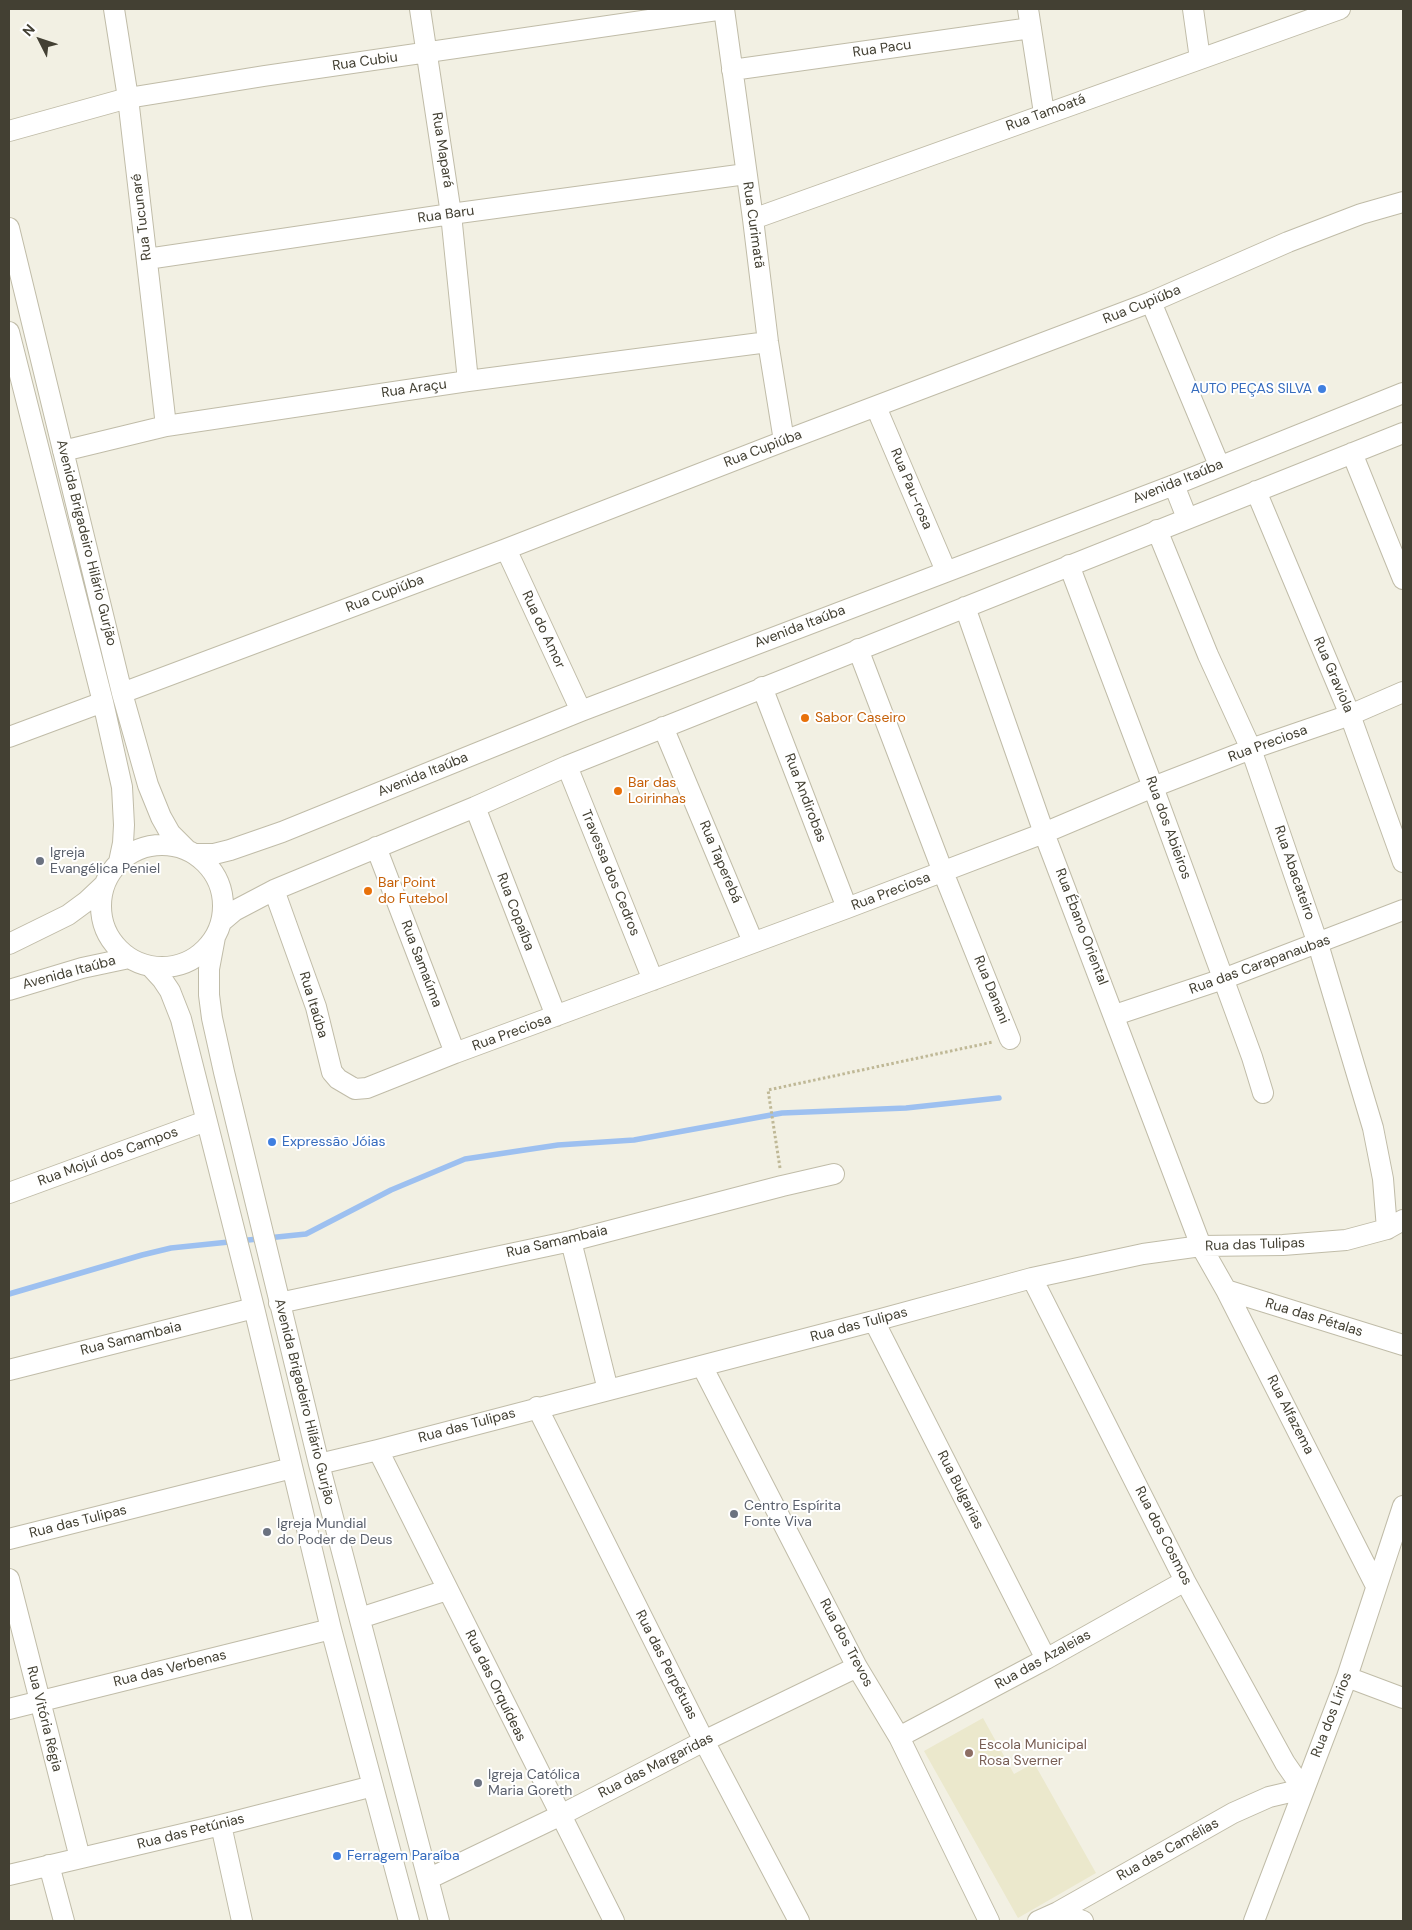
<!DOCTYPE html>
<html>
<head>
<meta charset="utf-8">
<style>
	body { margin:0 }
	#map { position:relative; width:1412px; height:1930px; overflow:hidden; background:#f2f0e3; font-family:"DM Sans",sans-serif }
	canvas { display:block }
	.frame { position:absolute; inset:0; border:10px solid #434033; pointer-events:none }
	.north { position:absolute; left:15px; top:15px; width:50px; height:50px; -webkit-text-stroke:4px #fff; paint-order:stroke; rotate:311deg; font-size:14px; font-weight:700; line-height:20px; text-align:center; color:#434033 }
	.north::after { content:''; display:block; margin:auto; width:18px; height:22px; background:#434033; clip-path:polygon(50% 0,100% 100%,50% 72%,0 100%) }
</style>
</head>
<body>
<div id="map">
<canvas width="1412" height="1930"></canvas>
<div class="frame"></div>
<div class="north">N</div>
</div>
<script>
const g = document.querySelector('canvas').getContext('2d');
g.lineJoin = 'round';
function fill(path, color) { g.fillStyle = color; g.fill(path, 'evenodd'); }
const poly = rows => new Path2D(rows.map(r => 'M' + r).join(''));
function trace(path, color, width, dash) { g.strokeStyle = color; g.lineWidth = width; g.lineCap = dash ? 'butt' : 'round'; g.setLineDash(dash || []); g.stroke(path); }
function write(font, color, halo, rows, align = 'center') {
  g.font = font + ' "DM Sans",sans-serif'; g.lineWidth = 4; g.setLineDash([]); g.textBaseline = 'middle'; g.strokeStyle = halo; g.fillStyle = color; for (const [text, x, y, turn = 0] of rows) {
    g.save(); g.translate(x, y); g.rotate((+turn || 0) * Math.PI / 180); g.textAlign = isNaN(turn) ? turn : align; if (halo) g.strokeText(text, 0, 0); g.fillText(text, 0, 0); g.restore();
  }
}
fill(poly([
	[983,1718,1014,1774,1034,1763,1096,1873,1018,1918,924,1751]
]), '#ebe8cc');
trace(poly([
	[9,1294,142,1255,171,1248,306,1234,391,1190,465,1159,558,1145,634,1140,782,1113,906,1108,999,1098]
]), '#9dc0f0', 5.5);
const minor = poly([
	[114,9,128,98,166,426],
	[420,9,451,214,468,381],
	[724,9,753,219,768,342,784,441],
	[1028,9,1044,113],
	[1193,9,1200,59],
	[732,70,1031,28],
	[9,131,128,98,264,76,724,9],
	[753,219,1340,9],
	[9,228,122,693,148,785,161,817,170,833,186,849],
	[147,259,451,214,746,174],
	[1151,302,1219,465],
	[9,332,103,702,122,787,124,825,123,843,119,862],
	[876,407,946,571],
	[63,451,166,426,468,381,768,342],
	[1352,453,1403,579],
	[1174,485,1187,518],
	[1256,491,1350,715,1403,862],
	[1157,530,1208,655,1251,749,1318,944,1373,1128,1383,1179,1387,1229],
	[506,549,581,711],
	[1069,565,1153,787,1252,1057,1263,1093],
	[965,607,1044,833,1201,1246,1226,1290,1376,1586],
	[858,649,943,872,1010,1039],
	[762,687,847,908],
	[122,693,506,549,784,441,1151,302,1288,242,1361,214,1403,202],
	[663,727,753,942],
	[9,737,103,702],
	[567,766,653,980],
	[475,807,556,1016],
	'101 906a61 61 0 1 1 122 0a61 61 0 1 1-122 0Z',
	[376,847,455,1053],
	[196,854,214,854,230,850,282,832,581,711,1174,485,1403,393],
	[274,890,316,1007,332,1072,338,1079,355,1089,367,1088,455,1053,847,908,1044,833,1153,787,1251,749,1350,715,1403,692],
	[221,922,234,911,274,890,475,807,567,766,1403,433],
	[215,937,209,969,209,995,212,1018,224,1072,319,1464,439,1921],
	[9,944,68,915,87,901,104,885],
	[151,967,162,979,170,991,181,1019,254,1308,331,1629,409,1921],
	[9,990,82,968,129,958],
	[1115,1015,1223,979,1403,910],
	[9,1193,206,1121],
	[571,1241,608,1390],
	[1032,1278,1185,1581,1285,1763,1303,1789,1269,1797,1233,1813,1058,1912,1038,1921],
	[1226,1290,1403,1345],
	[279,1303,571,1241,782,1186,834,1174],
	[874,1321,1046,1659],
	[702,1366,857,1667,899,1737,989,1921],
	[9,1370,254,1308],
	[537,1407,704,1741,799,1921],
	[378,1450,614,1921],
	[319,1464,378,1450,874,1321,1032,1278,1143,1254,1201,1246,1283,1245,1346,1240,1387,1229,1403,1220],
	[9,1539,292,1468],
	[9,1579,80,1858],
	[360,1618,447,1590],
	[1347,1677,1403,1698],
	[9,1709,331,1629],
	[899,1737,1046,1659,1185,1581],
	[221,1825,242,1921],
	[49,1865,64,1921],
	[9,1875,221,1825,373,1786],
	[428,1879,559,1816,704,1741,857,1667],
	[1058,1912,1083,1921],
	[1254,1921,1347,1677,1403,1506]
]);
trace(minor, '#c0bca8', 22);
trace(poly([
	[780,1168,768,1090,993,1042]
]), '#bfb896', 3, [2.5, 2.5]);
trace(minor, '#fff', 20);
for (const [x, y, r, color] of [
	[1322,389,5,"#3f7fe0"],
	[805,718,5,"#e8710a"],
	[618,791,5,"#e8710a"],
	[40,861,5,"#6b7280"],
	[368,891,5,"#e8710a"],
	[272,1142,5,"#3f7fe0"],
	[734,1514,5,"#6b7280"],
	[267,1532,5,"#6b7280"],
	[969,1753,5,"#8d6e63"],
	[478,1783,5,"#6b7280"],
	[337,1856,5,"#3f7fe0"]
]) { const dot = new Path2D(); dot.arc(x, y, r, 0, 2 * Math.PI); g.fillStyle = color; g.fill(dot); trace(dot, '#fff', 2); }
write('14px', '#434033', '#fff', [
	["Rua Pacu",882,49,-8],
	["Rua Cubiu",365,62,-8],
	["Rua Tamoatá",1046,113,-20],
	["Rua Mapará",442,150,81],
	["Rua Baru",446,215,-8],
	["Rua Tucunaré",142,217,-97],
	["Rua Curimatã",753,225,82],
	["Rua Cupiúba",1142,305,-22],
	["Rua Araçu",414,389,-8],
	["Rua Cupiúba",763,449,-21],
	["Avenida Itaúba",1178,482,-22],
	["Rua Pau-rosa",911,489,67],
	["Avenida Brigadeiro Hilário Gurjão",86,543,76],
	["Rua Cupiúba",385,594,-21],
	["Avenida Itaúba",800,627,-21],
	["Rua do Amor",543,630,65],
	["Rua Graviola",1333,675,67],
	["Rua Preciosa",1268,744,-20],
	["Avenida Itaúba",423,775,-22],
	["Rua Andirobas",805,798,69],
	["Rua dos Abieiros",1168,828,70],
	["Rua Taperebá",720,862,67],
	["Travessa dos Cedros",610,873,68],
	["Rua Abacateiro",1294,873,71],
	["Rua Preciosa",891,892,-21],
	["Rua Copaíba",515,912,69],
	["Rua Ébano Oriental",1081,927,69],
	["Rua Samaúma",421,964,69],
	["Rua das Carapanaubas",1260,965,-20],
	["Avenida Itaúba",69,973,-15],
	["Rua Danani",991,990,68],
	["Rua Itaúba",313,1005,73],
	["Rua Preciosa",512,1033,-20],
	["Rua Mojuí dos Campos",108,1157,-20],
	["Rua Samambaia",557,1242,-13],
	["Rua das Tulipas",1255,1245,-2],
	["Rua das Pétalas",1314,1318,17],
	["Rua das Tulipas",859,1325,-15],
	["Rua Samambaia",131,1339,-14],
	["Avenida Brigadeiro Hilário Gurjão",304,1402,76],
	["Rua Alfazema",1290,1415,63],
	["Rua das Tulipas",467,1426,-15],
	["Rua Bulgarias",960,1490,63],
	["Rua das Tulipas",78,1522,-14],
	["Rua dos Cosmos",1163,1536,63],
	["Rua dos Trevos",846,1643,62],
	["Rua das Azaleias",1043,1660,-29],
	["Rua das Perpétuas",666,1665,63],
	["Rua das Verbenas",170,1669,-14],
	["Rua das Orquídeas",495,1686,64],
	["Rua dos Lírios",1332,1715,-69],
	["Rua Vitória Régia",44,1719,76],
	["Rua das Margaridas",656,1766,-27],
	["Rua das Petúnias",191,1832,-14],
	["Rua das Camélias",1168,1850,-29]
]);
write('14px', '#366cbe', '#fff', [
	["AUTO PEÇAS SILVA",1312,389,"right"],
	["Expressão Jóias",282,1142],
	["Ferragem Paraíba",347,1856]
], 'left');
write('14px', '#c56008', '#fff', [
	["Sabor Caseiro",815,718],
	["Bar das",628,783],
	["Loirinhas",628,799],
	["Bar Point",378,883],
	["do Futebol",378,899]
], 'left');
write('14px', '#5b616d', '#fff', [
	["Igreja",50,853],
	["Evangélica Peniel",50,869],
	["Centro Espírita",744,1506],
	["Fonte Viva",744,1522],
	["Igreja Mundial",277,1524],
	["do Poder de Deus",277,1540],
	["Igreja Católica",488,1775],
	["Maria Goreth",488,1791]
], 'left');
write('14px', '#785e54', '#fff', [
	["Escola Municipal",979,1745],
	["Rosa Sverner",979,1761]
], 'left');
</script>
</body>
</html>
